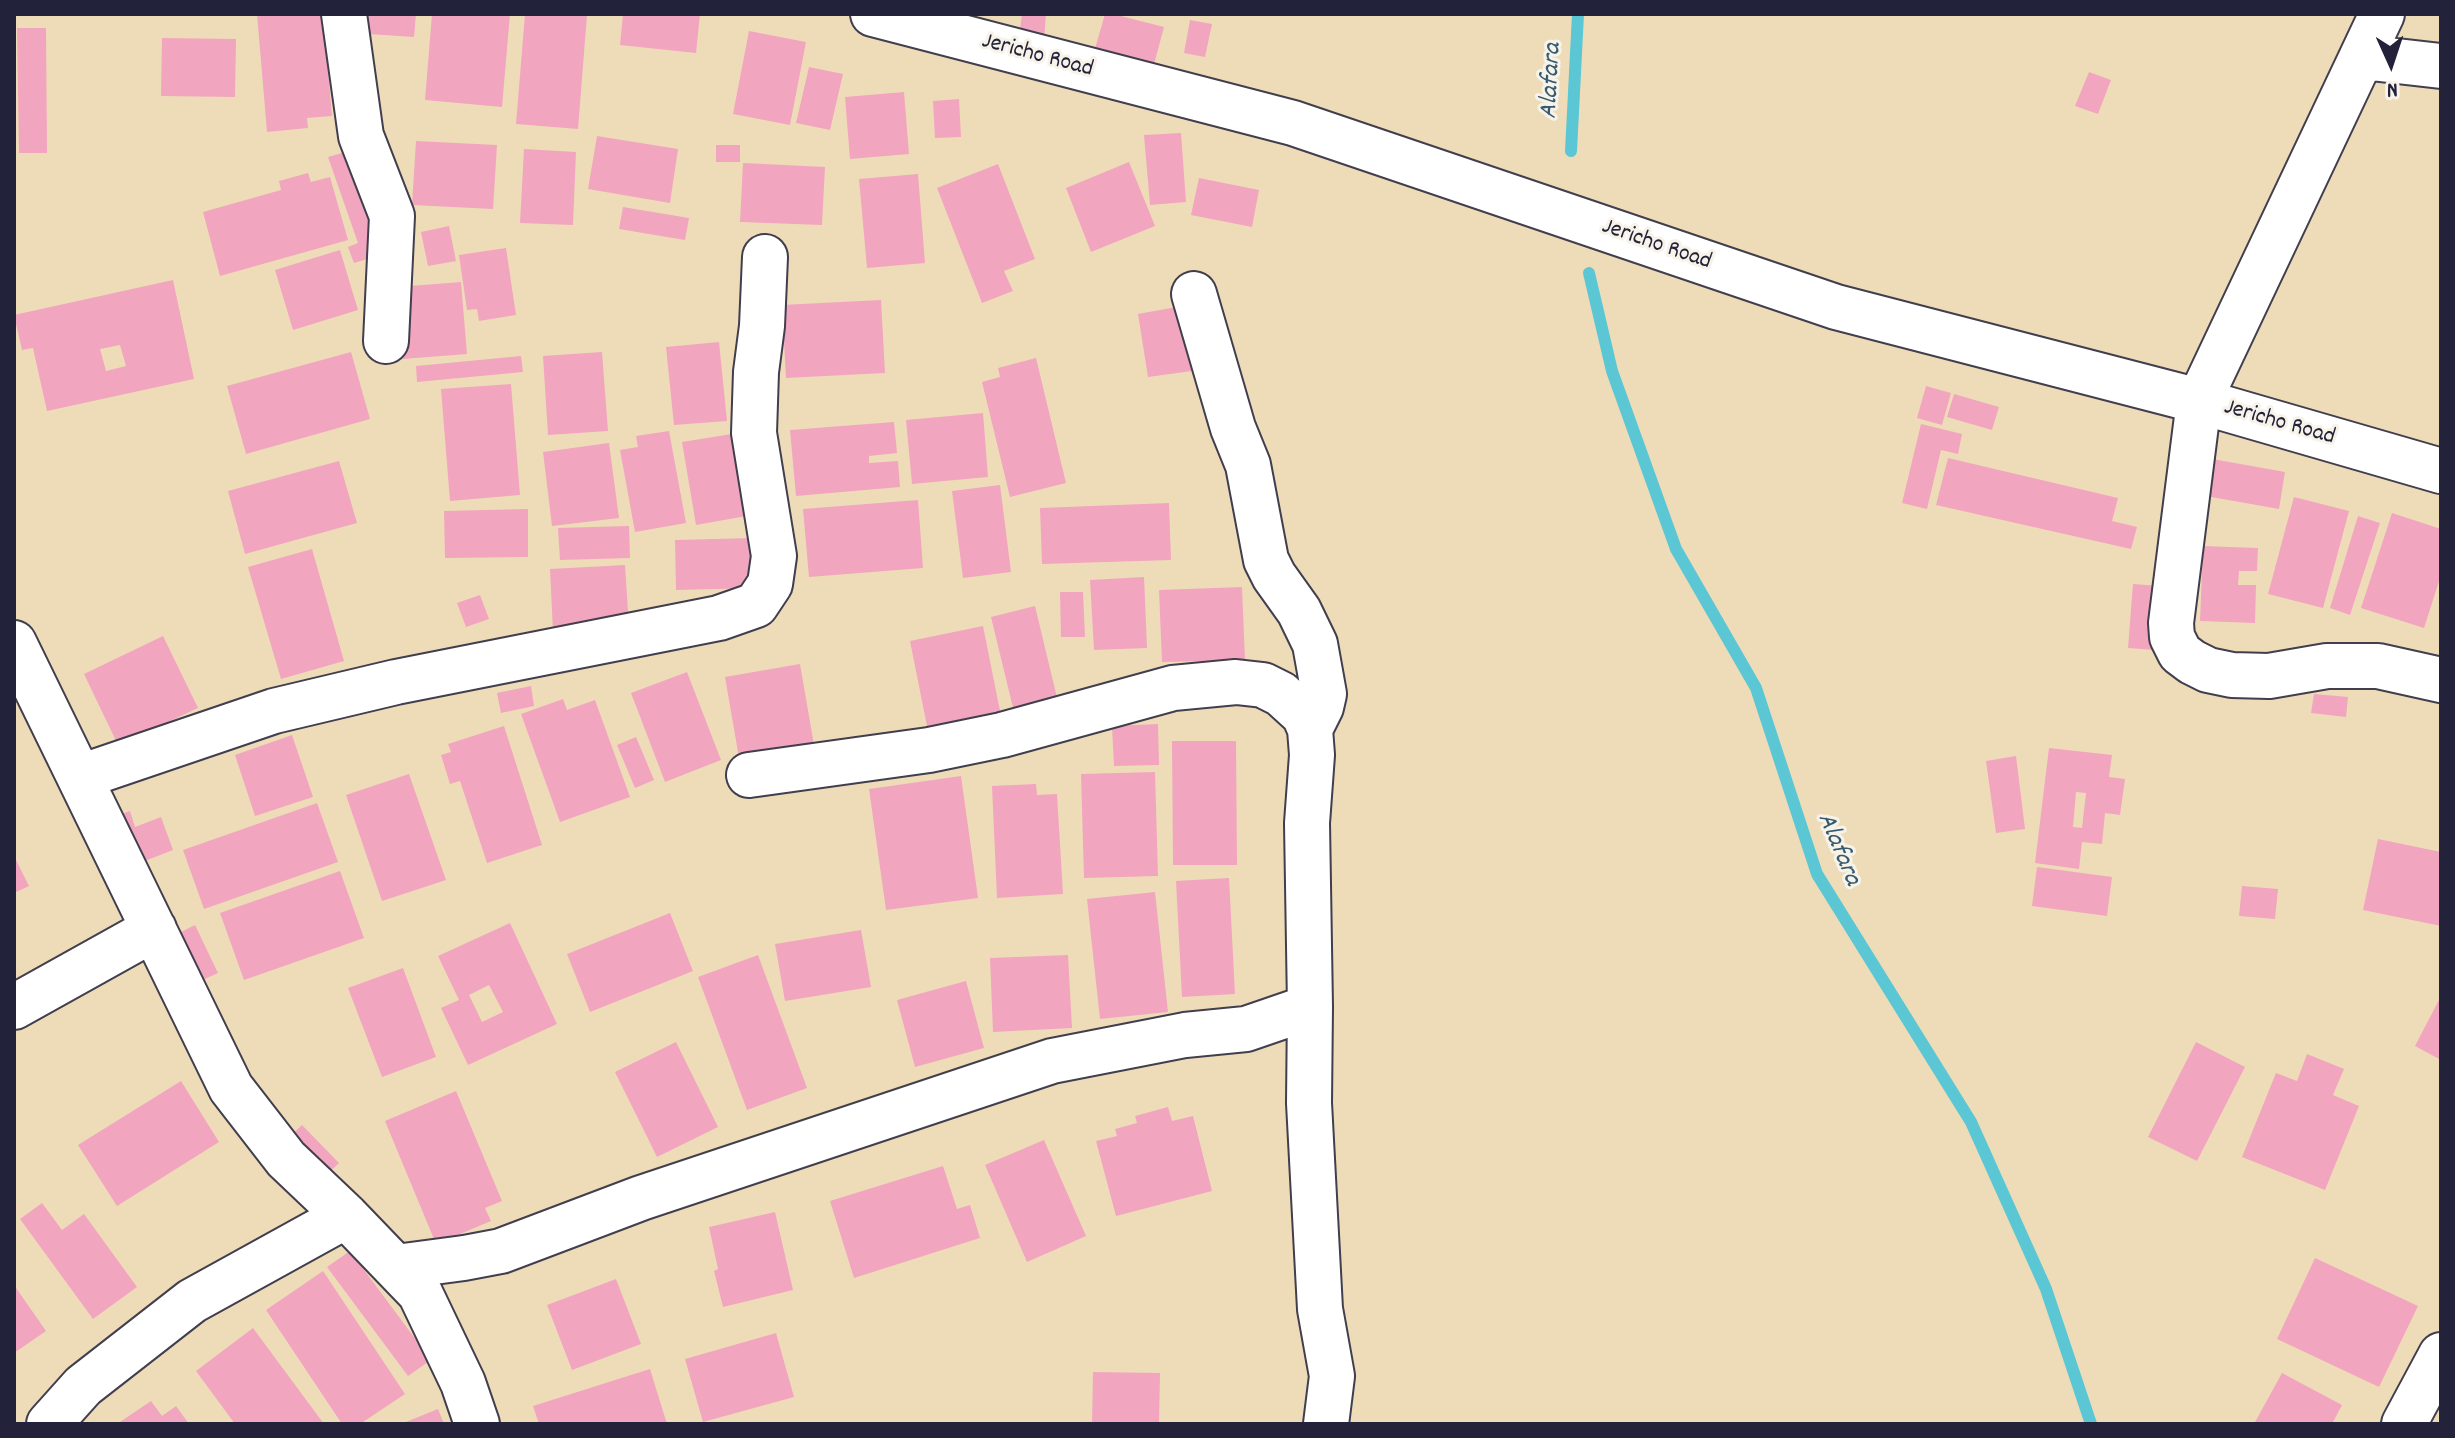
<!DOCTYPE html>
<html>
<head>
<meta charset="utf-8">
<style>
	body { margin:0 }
	#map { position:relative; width:2455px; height:1438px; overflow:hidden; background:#eedcb9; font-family:Dekko,sans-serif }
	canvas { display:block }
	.frame { position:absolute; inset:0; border:16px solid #22223b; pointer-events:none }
	.north { position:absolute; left:2351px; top:24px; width:80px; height:80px; -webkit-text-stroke:6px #f7f3e8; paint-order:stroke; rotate:177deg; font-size:22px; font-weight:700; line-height:32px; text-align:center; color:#22223b }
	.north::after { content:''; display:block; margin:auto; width:28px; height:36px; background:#22223b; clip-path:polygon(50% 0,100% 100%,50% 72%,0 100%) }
</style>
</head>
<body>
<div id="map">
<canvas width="2455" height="1438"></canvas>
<div class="frame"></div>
<div class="north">N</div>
</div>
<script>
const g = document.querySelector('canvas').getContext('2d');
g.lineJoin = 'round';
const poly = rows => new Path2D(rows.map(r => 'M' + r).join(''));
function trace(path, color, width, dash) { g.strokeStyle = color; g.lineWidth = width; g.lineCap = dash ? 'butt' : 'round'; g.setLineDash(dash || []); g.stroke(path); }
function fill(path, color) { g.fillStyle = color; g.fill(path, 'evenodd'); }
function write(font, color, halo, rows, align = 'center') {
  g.font = font + ' Dekko,sans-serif'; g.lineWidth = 6; g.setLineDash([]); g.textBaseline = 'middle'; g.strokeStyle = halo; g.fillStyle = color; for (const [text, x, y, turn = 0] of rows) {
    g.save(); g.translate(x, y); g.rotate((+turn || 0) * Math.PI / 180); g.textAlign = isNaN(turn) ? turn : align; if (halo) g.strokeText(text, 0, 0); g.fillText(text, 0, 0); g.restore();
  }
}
trace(poly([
	[1571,151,1578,14],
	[1589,273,1612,371,1676,549,1756,688,1817,874,1971,1122,2046,1289,2091,1424]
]), '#5bc6d4', 12);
fill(poly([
	[257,14,323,14,332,116,307,118,308,128,267,132],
	[354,14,416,14,414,37,353,33],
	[432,14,510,14,502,107,425,100],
	[525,14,587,15,578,129,516,124],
	[623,14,700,14,696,53,620,45],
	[1022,14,1046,14,1044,40,1019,37],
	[1105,14,1113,14,1164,27,1153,68,1094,52],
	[1190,20,1212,24,1205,57,1184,53],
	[17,28,46,28,47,153,19,153],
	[749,31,806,42,790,125,733,114],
	[162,38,236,39,235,97,161,96],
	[809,67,843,74,830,130,796,123],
	[2089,72,2111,80,2098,114,2075,106],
	[904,92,909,154,850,159,845,97],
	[959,99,961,137,935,138,933,101],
	[1181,133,1186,202,1150,205,1144,135],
	[597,136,678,149,670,203,588,189],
	[416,141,497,145,493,209,412,205],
	[716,145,740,145,740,162,716,162],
	[524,149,576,152,573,225,520,223],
	[349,151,384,254,354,263,348,247,358,243,328,157],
	[1129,162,1155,226,1091,252,1066,188],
	[743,163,825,167,822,225,740,222],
	[998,164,1035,259,1004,271,1013,291,982,303,937,188],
	[308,173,311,182,330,177,348,240,220,276,203,212,281,190,279,181],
	[918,174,925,263,867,268,859,179],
	[1199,178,1259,190,1252,227,1191,215],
	[623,207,689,218,685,240,619,229],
	[449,226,456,261,428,266,421,232],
	[506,248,516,315,479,321,477,309,467,310,459,255],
	[340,250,358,310,293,330,275,270],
	[173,280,194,379,47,411,33,348,22,350,14,315],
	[120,345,126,366,106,371,100,349],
	[461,282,467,354,403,359,397,287],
	[881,300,885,373,786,378,782,305],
	[1182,306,1192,371,1148,377,1138,314],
	[719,342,727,421,674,425,666,347],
	[351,352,370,419,246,454,227,386],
	[602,352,608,431,548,435,543,356],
	[521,356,523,372,417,382,416,366],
	[1036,358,1066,483,1010,497,982,382,1000,377,998,368],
	[511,384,520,495,450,501,441,389],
	[1926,386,1951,393,1942,425,1917,418],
	[1954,394,1999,407,1992,430,1947,417],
	[983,413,988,477,912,484,906,420],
	[894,422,897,453,869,456,869,463,898,461,900,487,796,496,790,430],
	[1921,424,1962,434,1958,454,1941,450,1927,509,1902,503],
	[669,431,686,523,635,532,620,450,638,447,636,436],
	[738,433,752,515,696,525,682,442],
	[609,443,619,518,552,526,543,452],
	[1948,458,2118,498,2112,521,2137,527,2131,549,1936,505],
	[2207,458,2285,472,2279,509,2200,495],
	[339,461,357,523,245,554,228,491],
	[1000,485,1011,572,963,578,952,491],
	[2294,497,2349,511,2323,608,2268,594],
	[918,500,923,568,809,577,803,509],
	[1169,503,1171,560,1042,564,1040,508],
	[528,509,528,557,445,558,444,511],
	[2392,513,2441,529,2441,575,2424,628,2361,608],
	[2358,516,2380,523,2350,615,2330,608],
	[629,526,630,558,560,560,558,528],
	[753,538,755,588,676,590,675,540],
	[2203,546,2258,548,2257,571,2239,571,2238,585,2256,585,2255,623,2200,621],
	[312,549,344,661,281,679,248,567],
	[625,565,629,627,553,632,550,569],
	[1144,577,1147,648,1094,650,1090,580],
	[2133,584,2160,586,2155,650,2128,648],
	[1242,587,1245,660,1162,662,1159,590],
	[1060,592,1083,592,1085,637,1061,637],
	[480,595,489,619,466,627,457,603],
	[1035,606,1059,706,1015,716,991,617],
	[983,626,1003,726,930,741,910,641],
	[163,636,198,708,118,745,84,674],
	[800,664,814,745,739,758,725,677],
	[687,672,721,760,665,782,631,693],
	[531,686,534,706,501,713,497,693],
	[2314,694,2348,697,2346,717,2311,713],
	[563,699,567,710,595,700,630,797,560,822,521,714],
	[1158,724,1159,765,1114,766,1112,726],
	[504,726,542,845,487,863,460,781,450,784,441,755,451,752,448,744],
	[292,735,313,797,255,816,235,755],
	[636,737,654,780,635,788,617,745],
	[1172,741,1236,741,1237,865,1173,865],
	[2049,748,2112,755,2109,777,2125,779,2120,815,2105,813,2102,844,2082,842,2079,869,2035,863],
	[2076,792,2086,793,2082,828,2073,827],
	[2016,756,2025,829,1996,833,1986,761],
	[1155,772,1158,876,1084,878,1081,774],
	[409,774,446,880,382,901,346,795],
	[961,776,978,898,886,910,869,789],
	[1036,784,1037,795,1057,794,1063,894,997,898,992,786],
	[317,803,338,862,204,909,183,850],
	[130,811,135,827,161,817,173,850,137,864,118,815],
	[2378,839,2441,852,2441,926,2363,910],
	[14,856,29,886,14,893],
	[2037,867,2112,877,2107,916,2032,906],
	[340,871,364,938,244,980,220,913],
	[1229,878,1235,994,1182,997,1176,881],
	[2242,886,2278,889,2275,919,2239,916],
	[1155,892,1168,1012,1100,1019,1087,899],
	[670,913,693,971,590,1012,567,954],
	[510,923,557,1024,468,1065,441,1008,459,1000,438,956],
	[489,985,503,1012,482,1022,469,995],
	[195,925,218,973,196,983,175,935],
	[861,930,871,987,785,1001,775,944],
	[758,955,807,1088,747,1110,698,977],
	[1068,955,1072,1028,993,1032,990,958],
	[403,968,436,1057,382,1077,348,988],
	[966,981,984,1048,915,1067,897,1000],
	[2441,996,2441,1060,2415,1046],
	[676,1042,718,1127,657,1157,615,1072],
	[2196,1042,2245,1067,2197,1161,2148,1137],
	[2307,1054,2344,1069,2333,1095,2359,1106,2325,1190,2242,1157,2276,1073,2297,1081],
	[181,1081,219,1142,117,1206,78,1145],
	[456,1091,502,1201,485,1208,491,1221,436,1244,385,1121],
	[1168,1107,1172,1121,1193,1116,1212,1191,1116,1216,1096,1141,1117,1136,1115,1129,1137,1123,1135,1116],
	[302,1125,339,1163,317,1184,280,1146],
	[1044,1140,1086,1236,1027,1262,985,1165],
	[943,1166,957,1209,970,1205,980,1238,854,1278,830,1201],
	[42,1203,62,1230,84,1214,137,1287,93,1319,20,1219],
	[775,1212,793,1290,723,1307,714,1271,718,1269,709,1227],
	[350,1251,431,1360,408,1376,327,1267],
	[2315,1258,2418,1306,2379,1387,2277,1339],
	[323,1271,405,1394,360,1424,342,1424,266,1310],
	[616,1279,641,1344,572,1370,547,1305],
	[14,1285,46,1331,14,1353],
	[253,1328,324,1424,235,1424,196,1371],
	[776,1333,794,1397,703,1422,685,1359],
	[650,1369,667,1424,539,1424,533,1406],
	[1093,1372,1160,1373,1159,1424,1092,1424],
	[2282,1373,2342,1405,2332,1424,2254,1424],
	[151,1401,162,1416,176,1406,189,1424,117,1424],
	[438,1409,444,1424,401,1424]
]), '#f2a5bf');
const minor = poly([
	[344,14,361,136,392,216,386,341],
	[873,14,1293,123,1836,307,2199,401,2441,471],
	[2382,14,2199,401,2171,623,2172,637,2180,653,2192,662,2208,670,2232,675,2269,676,2327,666,2378,666,2441,680],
	[2362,57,2441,66],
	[1194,294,1233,428,1248,465,1266,560,1274,576,1299,611,1315,644,1324,694,1321,707,1310,729],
	[14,643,231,1088,286,1159,346,1216,420,1293,463,1383,477,1424],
	[749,775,929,750,1002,735,1173,688,1236,682,1263,685,1281,694,1304,715,1310,729,1312,755,1307,823,1310,1007,1309,1103,1320,1309,1332,1376,1326,1424],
	[80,777,274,711,396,682,719,618,756,605,770,584,774,556,754,433,756,372,762,326,765,257],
	[14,1007,154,929],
	[396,1267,464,1258,501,1251,641,1198,1052,1061,1185,1035,1246,1029,1310,1007],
	[49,1424,83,1386,192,1301,346,1216],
	[2404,1424,2441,1355]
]);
trace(minor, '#413e4e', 48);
trace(minor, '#fff', 44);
write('24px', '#22223b', '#f7f3e8', [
	["Jericho Road",1037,57,15],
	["Jericho Road",1656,246,19],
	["Jericho Road",2279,424,16]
]);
write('italic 26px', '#365b71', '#f7f3e8', [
	["Alafara",1553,81,-87],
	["Alafara",1837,850,67]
]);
</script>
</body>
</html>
